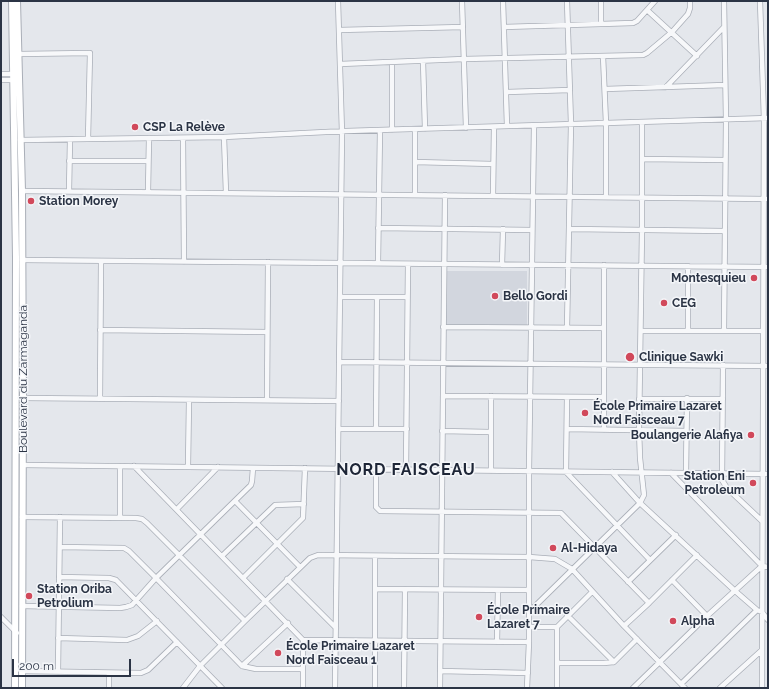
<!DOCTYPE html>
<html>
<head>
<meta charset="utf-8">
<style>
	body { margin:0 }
	#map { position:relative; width:769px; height:689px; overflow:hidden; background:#e4e7ec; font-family:Raleway,sans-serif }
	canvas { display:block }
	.frame { position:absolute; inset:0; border:2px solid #2b3445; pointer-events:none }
	.scale { position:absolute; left:12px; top:659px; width:119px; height:18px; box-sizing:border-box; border:2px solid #2b3445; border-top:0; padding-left:5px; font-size:12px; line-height:14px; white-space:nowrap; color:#2b3445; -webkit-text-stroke:3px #f4f6f9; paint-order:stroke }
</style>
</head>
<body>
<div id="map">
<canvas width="769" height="689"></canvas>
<div class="frame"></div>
<div class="scale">200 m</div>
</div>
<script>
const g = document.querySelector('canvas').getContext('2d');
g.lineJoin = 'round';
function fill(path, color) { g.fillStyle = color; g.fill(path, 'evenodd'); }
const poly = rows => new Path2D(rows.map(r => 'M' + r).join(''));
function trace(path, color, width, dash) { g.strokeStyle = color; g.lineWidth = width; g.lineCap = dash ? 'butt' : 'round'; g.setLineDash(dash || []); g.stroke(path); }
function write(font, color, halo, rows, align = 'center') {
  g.font = font + ' Raleway,sans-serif'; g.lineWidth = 3; g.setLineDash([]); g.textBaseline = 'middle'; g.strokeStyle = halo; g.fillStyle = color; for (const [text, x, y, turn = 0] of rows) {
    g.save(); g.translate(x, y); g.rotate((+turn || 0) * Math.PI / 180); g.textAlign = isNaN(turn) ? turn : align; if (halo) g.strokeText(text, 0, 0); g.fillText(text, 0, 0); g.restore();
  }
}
fill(poly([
	[447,271,527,271,527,325,446,325]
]), '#d2d6de');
const minor = poly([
	[462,1,466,128],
	[503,1,507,126],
	[567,1,571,124,567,328],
	[601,1,601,24],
	[760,1,764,119,762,688],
	[647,10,697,56],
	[504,27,633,23,637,21,655,1],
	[339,30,463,27],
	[19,54,90,53,88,139],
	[603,56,606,123,606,197],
	[423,61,425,129],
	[392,63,392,130],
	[340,64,464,59,643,55,647,53,672,32,688,14,690,8,690,1],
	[1,74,16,74],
	[1,80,15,80],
	[666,87,724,27],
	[605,89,725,85],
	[507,92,570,90],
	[224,137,226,193],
	[183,138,184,262],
	[20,140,224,137,346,131,768,118],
	[643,159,725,160],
	[69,161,148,161],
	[415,162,493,164],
	[22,191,768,199],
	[69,191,70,140],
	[148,192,149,138],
	[415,195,415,129],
	[493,196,494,127],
	[378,228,532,230],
	[570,229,724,231],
	[22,260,768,267],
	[378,263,380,130],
	[502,265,503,229],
	[340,297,407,297],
	[443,327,604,328],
	[100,330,267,332],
	[688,330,688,266],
	[724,330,726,120,724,1],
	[641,331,763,331],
	[339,362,768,366],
	[723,365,722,480,727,488,762,521],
	[443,396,604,397],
	[567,397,566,472,650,560],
	[23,398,339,401],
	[100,399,101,261],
	[639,399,723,399],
	[267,400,268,262],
	[338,429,407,429],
	[376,429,377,297],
	[567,429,686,431],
	[604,430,604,265],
	[442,431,490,432],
	[23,465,768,474],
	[134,466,303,640,303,688],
	[188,467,189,400],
	[376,469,376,507,380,511,561,513,649,603],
	[406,470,408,264],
	[491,471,491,396],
	[612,472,640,503,734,590,757,610,762,612,768,620],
	[671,473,762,566,768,567],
	[686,473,687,398],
	[235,501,300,567],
	[177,509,218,467],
	[22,517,136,518,142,519,147,523,245,621],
	[120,518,120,466],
	[60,547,124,548,129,551,156,578,242,666,256,669,303,669],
	[222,556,275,505,304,504],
	[59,577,109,578,116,580,222,688],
	[243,578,303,518,305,468],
	[287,579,336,628],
	[672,580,707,616],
	[628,582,676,535],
	[375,589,529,590],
	[22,606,120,608,126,607,132,605,156,578,251,485,252,481,253,468],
	[529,612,640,503,644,495,640,458,639,430,642,230,642,122],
	[567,615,614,662],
	[1,617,17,633],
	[624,626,649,603,697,555],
	[529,627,557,627,592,592],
	[58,638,127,640,138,636,157,621],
	[303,640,529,642],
	[497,642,498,590],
	[557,663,604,663,614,662,637,639],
	[242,666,288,623],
	[21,671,141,673,148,670,177,642],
	[440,671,528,673],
	[58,672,60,517],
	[681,684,757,610],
	[109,688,109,673],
	[183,688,200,666,245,621,310,558,318,555,529,557,555,559,572,569,624,626,685,688],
	[335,688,342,133,338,1],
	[375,688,375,556],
	[404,688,405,589],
	[440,688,445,195],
	[527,688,529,642,529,471,534,126],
	[557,688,557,627],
	[633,688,707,616,762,566],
	[720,688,762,650]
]);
const secondary = poly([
	[12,1,16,258,15,688],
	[17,1,22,191,23,398,22,688]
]);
trace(minor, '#a9aeb7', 6);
trace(secondary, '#a9aeb7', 8);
trace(minor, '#f7f8fa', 4.5);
trace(secondary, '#fff', 6);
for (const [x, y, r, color] of [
	[135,127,4,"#d1495b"],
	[31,201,4,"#d1495b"],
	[754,278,4,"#d1495b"],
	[495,296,4,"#d1495b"],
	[664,303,4,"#d1495b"],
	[630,357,5,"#d1495b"],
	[585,413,4,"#d1495b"],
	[751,435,4,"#d1495b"],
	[753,483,4,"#d1495b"],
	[553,548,4,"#d1495b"],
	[29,596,4,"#d1495b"],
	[479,617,4,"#d1495b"],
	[673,621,4,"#d1495b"],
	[278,653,4,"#d1495b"]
]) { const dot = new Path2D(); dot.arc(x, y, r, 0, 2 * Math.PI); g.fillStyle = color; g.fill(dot); trace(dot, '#f4f6f9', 1.5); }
write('bold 12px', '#2b3445', '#f4f6f9', [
	["CSP La Relève",143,127],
	["Station Morey",39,201],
	["Montesquieu",746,278,"right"],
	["Bello Gordi",503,296],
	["CEG",672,303],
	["Clinique Sawki",639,357],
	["École Primaire Lazaret",593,406],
	["Nord Faisceau 7",593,420],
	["Boulangerie Alafiya",743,435,"right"],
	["Station Eni",745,476,"right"],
	["Petroleum",745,490,"right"],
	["Al-Hidaya",561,548],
	["Station Oriba",37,589],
	["Petrolium",37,603],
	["École Primaire",487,610],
	["Lazaret 7",487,624],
	["Alpha",681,621],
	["École Primaire Lazaret",286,646],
	["Nord Faisceau 1",286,660]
], 'left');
write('12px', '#2b3445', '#f4f6f9', [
	["Boulevard du Zarmaganda",23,379,-90]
]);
g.letterSpacing = '1px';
write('bold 16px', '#1d2536', '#f4f6f9', [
	["NORD FAISCEAU",406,470]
]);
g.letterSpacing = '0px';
</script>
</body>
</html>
